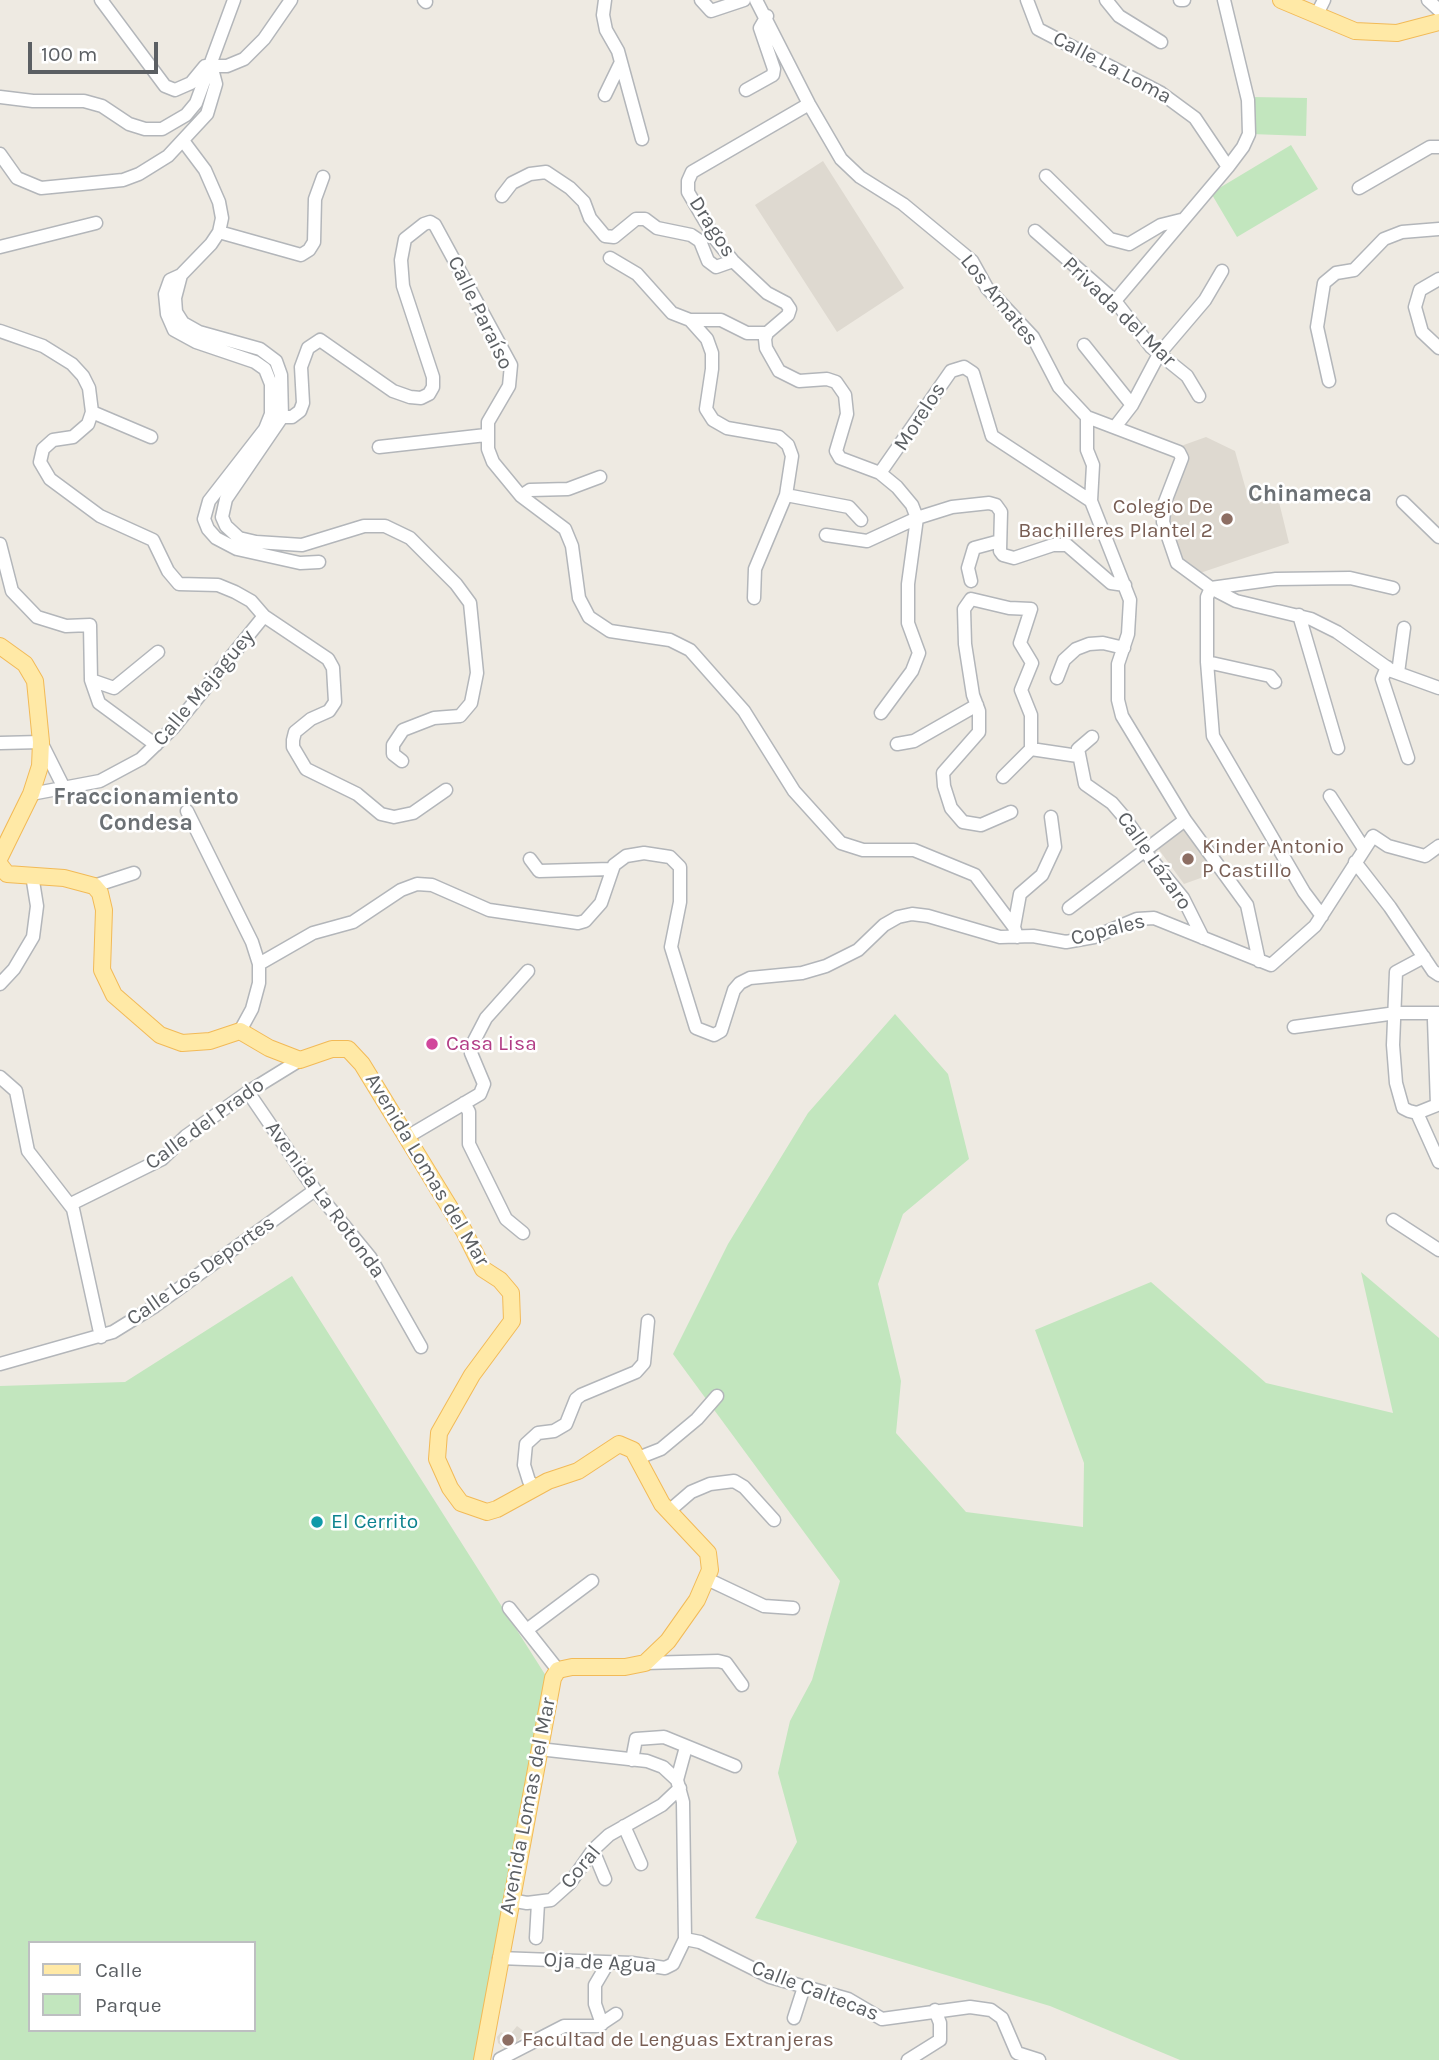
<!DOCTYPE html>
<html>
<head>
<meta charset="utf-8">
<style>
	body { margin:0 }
	#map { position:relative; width:1439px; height:2060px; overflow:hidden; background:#eeeae2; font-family:Karla,sans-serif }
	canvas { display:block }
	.legend { position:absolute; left:28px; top:1941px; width:228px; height:91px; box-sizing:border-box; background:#fff; border:2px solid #bdbfc1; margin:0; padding:9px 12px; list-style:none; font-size:21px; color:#5b5f63 }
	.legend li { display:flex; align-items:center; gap:14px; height:35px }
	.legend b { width:35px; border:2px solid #bdbfc1 }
	.scale { position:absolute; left:28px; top:42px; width:130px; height:32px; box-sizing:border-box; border:4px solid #5b5f63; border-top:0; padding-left:9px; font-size:21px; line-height:24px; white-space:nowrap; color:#5b5f63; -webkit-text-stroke:5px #fff; paint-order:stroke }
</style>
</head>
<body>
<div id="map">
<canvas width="1439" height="2060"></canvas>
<ul class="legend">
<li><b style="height:9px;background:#ffe9a6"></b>Calle</li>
<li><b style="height:19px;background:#c2e6be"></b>Parque</li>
</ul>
<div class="scale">100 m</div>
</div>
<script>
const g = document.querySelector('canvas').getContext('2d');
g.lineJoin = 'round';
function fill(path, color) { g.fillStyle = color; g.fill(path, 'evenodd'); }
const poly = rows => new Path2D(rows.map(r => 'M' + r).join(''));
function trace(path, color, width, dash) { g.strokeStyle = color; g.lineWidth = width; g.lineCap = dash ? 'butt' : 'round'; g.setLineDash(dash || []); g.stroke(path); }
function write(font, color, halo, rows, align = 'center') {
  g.font = font + ' Karla,sans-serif'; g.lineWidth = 5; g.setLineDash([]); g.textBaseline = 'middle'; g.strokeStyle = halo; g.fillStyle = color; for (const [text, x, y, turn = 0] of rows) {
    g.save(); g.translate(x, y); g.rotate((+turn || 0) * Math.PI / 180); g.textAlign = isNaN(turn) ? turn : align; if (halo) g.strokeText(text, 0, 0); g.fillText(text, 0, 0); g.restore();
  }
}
fill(poly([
	[823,161,904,288,837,332,755,205],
	[1206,437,1235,451,1250,504,1278,498,1289,543,1200,573,1177,555,1171,534,1169,501,1185,461,1181,446],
	[1187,827,1220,871,1184,884,1157,847],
	[517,2026,525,2032,509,2052,498,2043,497,2037,501,2032,508,2037]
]), '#ded9d0');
fill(poly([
	[1252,97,1307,98,1306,136,1251,134],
	[1291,145,1318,189,1237,237,1211,193],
	[895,1014,948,1074,969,1159,903,1214,878,1284,901,1381,896,1433,966,1512,1083,1527,1084,1463,1035,1330,1151,1282,1266,1383,1393,1413,1361,1272,1439,1338,1439,2060,1180,2060,1050,2006,755,1918,797,1842,778,1773,790,1721,812,1680,840,1581,673,1354,728,1244,808,1113],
	[292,1276,546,1676,474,2060,0,2060,0,1386,125,1382],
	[30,1943,254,1943,254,2030,30,2030]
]), '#c2e6be');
const minor = poly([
	[101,0,165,86,175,90,191,83,205,66,227,66,244,59,264,39,291,0],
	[424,0,426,2],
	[605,0,603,15,606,30,618,51,642,139],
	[701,0,711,11,744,0],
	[756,0,809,104,841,159,860,177,903,204,972,261,987,288,1033,337,1059,387,1087,417,1179,452,1182,458,1165,502,1163,522,1177,563,1211,588,1236,601,1311,619,1337,632,1392,671,1439,688],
	[1027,0,1038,29,1161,93,1195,118,1228,167],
	[1106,0,1119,16,1161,42],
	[1180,0,1184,0],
	[1428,0,1439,10],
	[1320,8,1324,0],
	[746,90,773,75,774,69,760,28,767,16],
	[605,95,621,62],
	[0,97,33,101,84,101,102,106,129,124,145,129,162,129,186,115,196,103,234,0],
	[809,104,692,172,688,181,688,192,716,240,733,261,767,293,786,303,790,309,788,315,767,333,765,339,766,348,779,371,799,381,827,379,836,382,845,395,847,414,836,451,840,458,880,473,897,487,912,505,917,518,908,584,908,623,919,653,912,671,881,713],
	[184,142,205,170,219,202,222,218,219,232,211,244,181,275,175,298,176,312,183,323,199,332,260,349,276,361,281,375,282,417,226,499,222,517,226,526,239,538,256,542,302,545,364,526,385,526,410,538,456,584,470,603,477,673,471,703,460,716,434,718,403,730,393,745,393,754,402,761],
	[0,154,17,178,41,188,123,180,139,174,168,156,207,114,216,84,211,65],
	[1046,176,1110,239,1129,244,1161,225,1181,220],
	[1359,188,1430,147,1439,147],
	[502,196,512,183,530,174,546,172,570,188,584,202,590,218,605,236,614,237,636,219,645,219,657,228,691,235,700,241,708,261,716,267,733,261],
	[1035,231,1115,301,1151,347,1187,376,1199,396],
	[219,232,301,255,309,250,314,242,315,199,323,177],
	[0,247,96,223],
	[610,258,637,274,672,313,690,320,707,339,712,353,712,369,706,409,713,420,727,428,779,437,788,445,792,456,786,495,755,569,754,598],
	[181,275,170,280,165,294,167,314,174,330,196,342,255,362,265,369,271,384,271,414,265,429,209,501,204,519,208,529,216,538,237,549,300,563,319,562],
	[1439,279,1420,290,1415,307,1422,332,1439,348],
	[1115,301,1228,167,1243,147,1249,134,1248,100,1224,0],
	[690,320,721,320,747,333,767,333],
	[0,331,43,346,72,364,83,376,89,388,92,412,88,424,73,437,53,440,43,449,40,462,50,479,100,516,153,540,168,571,179,584,218,585,235,592,251,601,264,616,328,659,333,668,335,702,329,711,311,719,295,732,293,740,293,747,306,769,357,794,381,814,394,817,413,813,446,790],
	[1084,345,1132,405],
	[1329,381,1317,327,1324,283,1336,273,1354,270,1384,239,1402,232,1439,229],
	[92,412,151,437],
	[282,417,292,417,300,411,303,403,301,367,308,348,320,340,393,391,410,397,421,398,429,394,433,387,433,377,403,286,401,260,405,239,424,224,430,222,435,225,511,365,509,386,488,422,488,449,493,462,521,496,565,529,572,546,579,598,589,617,610,631,670,640,690,650,744,711,794,791,841,843,863,850,914,850,975,875,1014,927,1017,937],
	[1087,417,1087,450,1093,465,1091,501,1130,600,1128,634,1118,664,1118,700,1122,716,1185,820,1247,905,1259,961],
	[1115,427,1132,405,1159,354,1205,300,1222,271],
	[379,447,486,435],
	[880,473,951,371,964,367,973,373,992,436,1091,501],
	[786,495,849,507,861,520],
	[521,496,530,490,568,489,600,477],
	[1403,502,1439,537],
	[826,535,867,541,917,518,952,507,989,503,996,505,1001,512,1000,551,1003,555,1014,558,1053,545,1067,545,1111,583,1125,585],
	[0,544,12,591,37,617,66,626,90,625,91,680,99,703,156,745],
	[971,581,968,568,974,548,1000,541],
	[1211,588,1207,597,1207,662,1213,736,1304,892,1322,916],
	[1211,588,1276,579,1350,578,1393,588],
	[1299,615,1338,748],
	[1207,662,1270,676,1275,682],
	[1387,667,1382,679,1408,758],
	[1398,673,1404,628],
	[1057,678,1064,660,1076,649,1089,644,1103,643,1124,648],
	[91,680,114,688,158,652],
	[1092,737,1078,749,1085,784,1112,803,1124,817,1141,841,1143,849,1183,898,1203,938],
	[0,743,41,742,65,790],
	[897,744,914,741,977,705],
	[1031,749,1078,756],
	[1003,777,1031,749],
	[31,794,100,781,141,759,174,727,264,616],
	[1330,796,1363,847],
	[187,811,252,942,259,964,259,983,252,1009,240,1031],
	[1011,812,981,825,963,822,951,808,944,786,943,773,979,732,979,711,973,695,965,644,964,609,971,599,1009,608,1031,609,1020,643,1032,663,1021,690,1031,715,1031,749],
	[530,859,539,871,611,869],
	[1355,862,1390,907,1433,971,1439,975],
	[94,886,134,873],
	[1069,908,1185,820],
	[1014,927,1020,894,1042,875,1055,847,1051,817],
	[1424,957,1396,972,1393,1045,1396,1083,1403,1108,1409,1111,1417,1113,1437,1105,1434,1020,1439,1014],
	[259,964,313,933,353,922,401,890,417,884,432,885,489,910,578,923,585,921,601,903,614,865,626,856,644,853,670,857,680,867,680,902,671,947,696,1028,714,1035,721,1031,734,990,740,983,750,978,802,973,826,966,858,950,884,925,898,917,912,914,928,916,1000,937,1033,936,1066,942,1094,937,1137,919,1154,918,1271,965,1315,926,1373,836,1388,846,1425,856,1439,846],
	[0,984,14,969,33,937,37,906,32,875],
	[1294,1027,1396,1013,1439,1013],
	[0,1077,16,1091,28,1151,73,1209,101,1337],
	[248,1092,315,1190,370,1257,421,1347],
	[464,1103,469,1112,469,1144,506,1219,523,1233],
	[1417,1113,1439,1162],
	[407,1137,480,1094,484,1084,471,1053,473,1043,486,1018,528,971],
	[71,1204,162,1159,186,1136,248,1092,300,1060],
	[1393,1220,1439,1250],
	[0,1364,113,1332,155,1306,315,1190],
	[638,1458,661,1449,697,1419,717,1396],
	[536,1487,529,1481,524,1465,526,1444,538,1433,554,1431,566,1424,576,1399,581,1395,636,1372,644,1363,648,1321],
	[669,1511,691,1492,710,1484,734,1481,744,1487,774,1520],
	[707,1579,764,1606,793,1608],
	[509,1608,558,1670],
	[528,1629,592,1581],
	[645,1663,718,1661,726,1663,742,1685],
	[632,1760,636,1739,664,1737,735,1766],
	[677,1780,686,1747],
	[624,1826,641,1864],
	[593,1850,605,1879],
	[510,1900,527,1903,551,1900,570,1883,593,1850,609,1835,662,1805,680,1788],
	[536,1938,538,1903],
	[685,1939,700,1942,770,1977,848,1999,882,2019,970,2007,991,2010,1002,2018,1017,2053,1039,2060],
	[499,1958,632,1963,665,1968,673,1964,685,1939,683,1802,677,1780,663,1767,647,1761,539,1749],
	[794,2018,804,1987],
	[602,2024,595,2004,595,1985,608,1963],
	[500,2059,564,2026,598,2026,616,2014],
	[908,2060,940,2040,940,2023,935,2010]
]);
const major = poly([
	[1281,0,1355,31,1397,33,1439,22],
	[0,646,25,664,35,681,41,742,40,766,31,794,0,857],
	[0,865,7,874,64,878,94,886,100,893,104,910,102,970,114,995,160,1035,182,1043,210,1041,240,1031,269,1048,300,1060,332,1049,348,1049,362,1064,464,1231,483,1269,500,1280,511,1293,512,1321,472,1375,439,1433,437,1459,450,1488,461,1503,487,1512,497,1509,548,1481,578,1471,619,1444,633,1450,662,1504,708,1553,710,1570,697,1600,668,1641,645,1663,625,1667,572,1667,558,1670,553,1678,482,2060]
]);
trace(minor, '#b3b6ba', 15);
trace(major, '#f2ba57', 18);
trace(minor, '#fff', 12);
trace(major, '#ffe9a6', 16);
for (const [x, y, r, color] of [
	[1227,519,7,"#8d6e63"],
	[1188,859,7,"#8d6e63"],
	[432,1044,7,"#d1479c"],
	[317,1522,7,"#0f9aa8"],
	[508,2040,7,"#8d6e63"]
]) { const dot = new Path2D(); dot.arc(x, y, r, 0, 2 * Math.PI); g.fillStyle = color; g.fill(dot); trace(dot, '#fff', 2.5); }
write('21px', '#5b5f63', '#fff', [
	["Calle La Loma",1112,68,28],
	["Dragos",712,227,57],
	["Los Amates",999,300,51],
	["Privada del Mar",1119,312,44],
	["Calle Paraíso",480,313,64],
	["Morelos",920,417,-57],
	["Calle Majaguey",204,688,-50],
	["Calle Lázaro",1154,861,55],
	["Copales",1108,930,-14],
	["Calle del Prado",205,1124,-36],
	["Avenida Lomas del Mar",427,1170,59],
	["Avenida La Rotonda",325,1200,54],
	["Calle Los Deportes",201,1271,-35],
	["Avenida Lomas del Mar",528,1806,-79],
	["Coral",581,1867,-50],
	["Oja de Agua",600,1963,3],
	["Calle Caltecas",815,1991,21]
]);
write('21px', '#785e54', '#fff', [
	["Colegio De",1213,507,"right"],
	["Bachilleres Plantel 2",1213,531,"right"],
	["Kinder Antonio",1202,847],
	["P Castillo",1202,871],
	["Facultad de Lenguas Extranjeras",522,2040]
], 'left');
write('21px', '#b23c85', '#fff', [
	["Casa Lisa",446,1044]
], 'left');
write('21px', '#0d838f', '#fff', [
	["El Cerrito",331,1522]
], 'left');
write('bold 23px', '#6c7175', '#fff', [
	["Chinameca",1310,494],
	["Fraccionamiento",146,797],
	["Condesa",146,823]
]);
</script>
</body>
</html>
